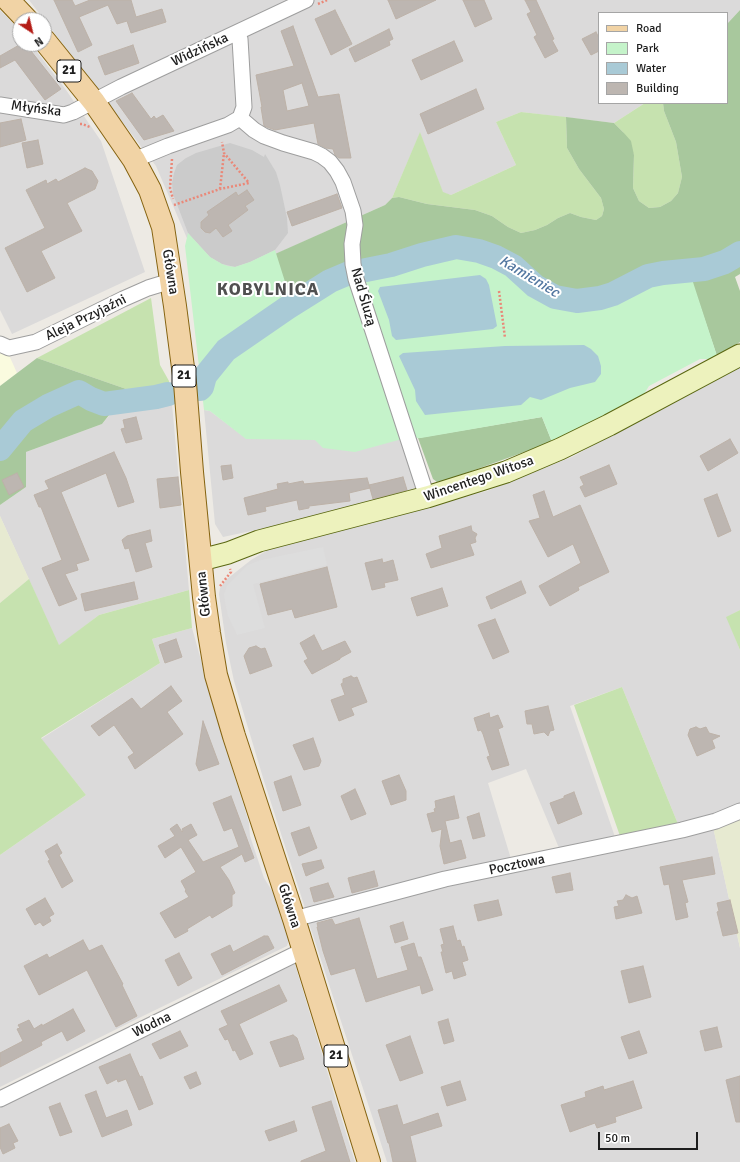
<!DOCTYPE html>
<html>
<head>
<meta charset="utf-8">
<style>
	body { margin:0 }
	#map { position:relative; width:740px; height:1162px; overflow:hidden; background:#edeae4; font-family:Signika,sans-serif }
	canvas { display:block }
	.legend { position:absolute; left:598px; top:12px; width:130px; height:92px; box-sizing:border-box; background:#fff; border:1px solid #a5a5a5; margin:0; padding:5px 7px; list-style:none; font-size:12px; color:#1d1d1d }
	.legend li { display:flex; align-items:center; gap:8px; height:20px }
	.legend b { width:20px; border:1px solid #a5a5a5 }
	.north { position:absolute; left:12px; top:12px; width:40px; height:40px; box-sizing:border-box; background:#fff; border:1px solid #a5a5a5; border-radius:50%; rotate:145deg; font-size:11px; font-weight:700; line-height:16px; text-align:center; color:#1d1d1d }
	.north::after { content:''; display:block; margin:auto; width:14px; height:18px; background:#b41c16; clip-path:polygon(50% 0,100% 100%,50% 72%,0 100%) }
	.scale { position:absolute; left:598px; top:1132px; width:100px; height:18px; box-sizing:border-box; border:2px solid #1d1d1d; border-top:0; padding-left:5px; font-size:12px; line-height:14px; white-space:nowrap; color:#1d1d1d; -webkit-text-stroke:3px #fff; paint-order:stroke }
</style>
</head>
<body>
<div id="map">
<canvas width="740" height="1162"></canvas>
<ul class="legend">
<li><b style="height:5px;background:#f1d3a5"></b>Road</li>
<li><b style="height:11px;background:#c5f3ca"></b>Park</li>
<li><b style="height:11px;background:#a9cad6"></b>Water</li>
<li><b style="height:11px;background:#bdb6b1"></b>Building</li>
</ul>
<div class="north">N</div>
<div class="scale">50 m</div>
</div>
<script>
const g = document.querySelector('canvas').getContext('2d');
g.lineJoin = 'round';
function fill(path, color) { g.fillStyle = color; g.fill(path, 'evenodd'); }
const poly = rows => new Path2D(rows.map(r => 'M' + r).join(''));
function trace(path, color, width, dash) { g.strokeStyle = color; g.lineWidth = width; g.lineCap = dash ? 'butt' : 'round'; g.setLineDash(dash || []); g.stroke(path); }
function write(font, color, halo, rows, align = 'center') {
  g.font = font + ' Signika,sans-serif'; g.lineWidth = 4; g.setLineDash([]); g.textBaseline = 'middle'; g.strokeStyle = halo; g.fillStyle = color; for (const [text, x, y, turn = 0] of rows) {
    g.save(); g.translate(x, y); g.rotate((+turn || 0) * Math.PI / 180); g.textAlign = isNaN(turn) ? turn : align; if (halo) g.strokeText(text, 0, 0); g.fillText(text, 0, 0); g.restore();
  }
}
fill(poly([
	[29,0,740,0,740,10,727,24,727,13,599,13,599,103,645,103,614,123,521,112,496,122,516,165,451,195,443,193,420,133,392,198,385,205,207,285,156,166],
	[0,10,20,30,20,44,31,44,66,90,101,141,145,272,12,334,0,310],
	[740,365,740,610,727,617,740,650,740,805,725,812,678,824,622,687,570,706,615,837,559,848,526,769,488,783,511,859,305,908,264,781,234,681,226,643,219,594,220,588,227,579,251,560,273,547,487,491,572,457],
	[172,404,189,590,99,615,59,646,0,516,0,505,26,487,26,452,102,424,114,410],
	[204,410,210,411,247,439,402,439,416,490,279,525,223,537,215,524],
	[192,628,220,728,249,823,250,836,264,878,274,894,282,918,289,940,287,946,145,1015,0,1087,0,855,86,795,41,739,160,663,152,639],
	[713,827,740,948,740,1162,387,1162,308,920,488,877],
	[295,964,337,1104,355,1162,0,1162,0,1103,118,1045]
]), '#dbdada');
fill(poly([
	[0,335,17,373,0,386]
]), '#fafbdf');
fill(poly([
	[230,143,252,150,264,157,265,154,276,172,280,185,287,218,288,233,275,250,250,262,235,267,222,264,210,257,188,233,173,194,172,183,174,173,177,165,186,158,196,153]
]), '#cbcbcb');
fill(poly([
	[0,516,29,579,0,603],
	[740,817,740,948,713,827]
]), '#e7ead1');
fill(poly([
	[645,103,663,103,664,111,676,142,682,177,678,193,671,201,660,207,649,208,639,201,633,188,634,155,623,132,614,123],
	[521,112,566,117,567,148,579,169,601,198,604,209,602,216,596,220,581,217,570,213,558,218,547,225,535,230,521,233,508,227,492,216,475,210,427,204,399,197,392,198,420,132,443,192,451,195,516,165,496,122],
	[151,298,160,365,169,381,172,404,114,410,129,390,37,358],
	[29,579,59,645,99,615,189,590,192,628,152,639,160,663,41,738,86,795,0,855,0,603],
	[740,610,740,650,726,617],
	[622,687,678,824,620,836,574,705]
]), '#c6e2af');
fill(poly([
	[740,10,740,274,735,277,740,291,740,342,717,356,690,276,649,281,606,302,562,303,534,288,507,266,484,255,456,251,340,280,293,307,275,254,385,205,392,198,399,197,427,204,475,210,492,216,508,227,521,233,535,230,547,225,558,218,570,213,581,217,596,220,602,216,604,209,601,198,579,169,567,148,566,117,614,123,623,132,631,141,634,155,633,188,639,201,649,208,660,207,671,201,678,193,682,177,676,142,664,111,663,103,727,103,727,24],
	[37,358,129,390,102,424,26,452,26,487,0,505,0,386],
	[542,417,552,442,444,481,437,482,433,479,418,438]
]), '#a8c89d');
fill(poly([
	[188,233,210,257,222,264,228,266,235,267,250,262,275,250,293,307,340,280,456,251,484,255,507,266,534,288,562,303,606,302,649,281,691,276,717,356,711,359,700,359,649,386,644,394,552,442,542,417,421,438,402,439,355,452,323,448,315,440,246,439,210,411,204,410,185,246]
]), '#c5f3ca');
fill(poly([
	[323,547,327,565,253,584,265,628,237,635,228,616,225,602,224,594,227,586,248,565,261,560]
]), '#ddd');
fill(poly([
	[480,275,486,279,489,285,497,326,493,329,396,340,392,336,389,320,378,291,380,287],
	[584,345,591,349,598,356,601,366,601,374,595,382,570,388,541,400,530,397,521,405,425,415,416,401,415,390,399,356,403,353,505,346]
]), '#a9cad6');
trace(poly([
	[361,271,391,265,422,255,456,247,479,251,496,257,513,266,535,286,555,297,577,301,600,298,613,294,648,276,663,273,704,269,725,262,740,253],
	[200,389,202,387,205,376,226,350,287,308,330,281,349,273],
	[0,449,23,421,48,406,79,392,91,399,104,404,156,397,168,394]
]), '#a9cad6', 24);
const building = poly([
	[54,0,72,0,75,6,90,0,131,0,136,17,162,9,166,22,131,33,127,21,117,24,108,5,79,17,92,45,78,52,54,0],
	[388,0,436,0,396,19,388,0],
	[463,0,484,0,492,19,475,27,463,0],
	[525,0,536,0,554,39,552,40,558,51,545,58,534,37,537,35,527,14,531,12,525,0],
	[335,10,352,44,331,55,315,19,335,10],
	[293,26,318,97,339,94,351,158,339,158,335,155,333,149,326,148,318,144,314,123,275,130,264,126,261,107,262,107,256,75,294,66,281,31,293,26],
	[302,83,309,106,287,111,283,90,302,83],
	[389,29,393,39,389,41,390,45,355,62,349,49,389,29],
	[596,32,599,38,599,51,591,55,582,39,596,32],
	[454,41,463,61,421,80,412,60,454,41],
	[21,44,33,44,35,48,31,51,61,89,45,100,15,60,0,68,0,56,21,44],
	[133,45,139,63,105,75,98,57,133,45],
	[476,89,484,109,428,134,420,114,476,89],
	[132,93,151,119,154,116,156,119,163,115,174,131,144,140,116,101,132,93],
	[21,119,26,140,0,147,0,123,21,119],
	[38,140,43,164,27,168,22,143,38,140],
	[85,168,92,171,98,181,95,189,67,203,82,231,41,251,55,278,27,292,5,248,45,228,26,190,46,180,47,184,56,179,58,182,85,168],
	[247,190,254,200,245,206,248,210,228,225,232,231,223,237,216,228,210,233,205,232,201,228,201,222,209,215,207,212,236,192,238,196,247,190],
	[337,194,342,208,292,226,287,212,337,194],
	[136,417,142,439,126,443,121,429,125,428,123,420,136,417],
	[730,439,738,453,708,471,700,456,730,439],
	[114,452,126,478,134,502,118,507,106,473,61,492,89,560,76,564,78,570,65,574,77,599,59,606,42,568,62,560,41,507,39,507,34,495,49,489,45,481,114,452],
	[231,465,233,478,223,480,221,466,231,465],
	[609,465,617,484,585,497,580,487,584,485,580,477,609,465],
	[17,473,24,487,9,495,2,480,17,473],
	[178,477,181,505,160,508,157,479,178,477],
	[403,477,407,490,373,499,369,485,403,477],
	[367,478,370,488,349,493,350,501,309,506,309,508,299,510,297,500,265,507,266,511,248,515,244,498,278,489,277,484,288,482,288,484,303,481,304,484,367,478],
	[544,491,553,517,580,505,609,572,578,587,579,590,550,606,539,586,581,563,573,544,548,557,529,521,540,518,533,495,544,491],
	[717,494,731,531,718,537,704,499,717,494],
	[471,526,472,531,477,534,475,538,476,542,470,544,474,555,431,568,426,554,442,548,439,536,471,526],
	[150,530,152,541,145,543,152,567,136,572,129,548,125,549,122,540,127,536,150,530],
	[382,559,383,563,393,560,398,580,384,583,385,587,372,590,365,563,382,559],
	[327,567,337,607,295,618,292,609,268,615,260,584,327,567],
	[521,581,526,593,491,609,486,597,521,581],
	[134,582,138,599,85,611,81,594,134,582],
	[442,588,448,606,417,616,411,598,442,588],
	[495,619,509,652,493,659,478,625,495,619],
	[314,635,322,651,345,641,351,652,340,658,340,659,312,674,304,661,308,659,300,643,314,635],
	[176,639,182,657,165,663,159,645,176,639],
	[256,646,261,649,265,648,272,666,250,674,244,656,249,648,256,646],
	[351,676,354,678,357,677,367,702,351,708,354,715,339,721,331,700,345,695,341,684,343,683,343,679,351,676],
	[171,686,182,701,167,712,183,734,135,769,128,757,134,753,114,725,99,736,91,726,132,698,141,709,171,686],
	[548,706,554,730,550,731,548,736,544,732,534,734,532,724,527,724,525,711,548,706],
	[489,713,490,718,498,715,503,727,498,729,509,765,492,770,487,757,490,756,483,734,481,730,478,731,474,718,489,713],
	[203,721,219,764,199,771,196,764,203,721],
	[696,727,700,729,706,727,709,733,720,736,712,740,715,748,697,756,688,735,690,729,696,727],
	[313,738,321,761,319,766,304,770,293,745,313,738],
	[399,775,406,791,406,800,391,805,382,781,399,775],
	[291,776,301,805,283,811,274,782,291,776],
	[355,789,366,814,351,820,341,796,355,789],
	[574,792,582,814,558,824,550,803,564,798,564,796,574,792],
	[231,796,254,858,245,862,242,854,220,867,229,880,235,893,232,895,232,906,212,918,210,915,187,929,188,931,175,938,160,913,189,897,185,891,186,890,181,881,196,872,181,847,165,858,158,846,175,836,170,829,177,824,182,832,183,831,182,829,191,824,197,835,188,840,203,862,239,847,232,828,224,831,213,803,231,796],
	[454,796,459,818,445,821,450,843,461,840,466,858,444,864,440,846,442,829,432,832,427,814,435,812,434,809,436,808,435,801,454,796],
	[479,813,485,836,473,839,467,817,479,813],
	[309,827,317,848,299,856,291,833,309,827],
	[57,844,62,853,59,855,73,881,62,888,48,861,50,860,45,851,57,844],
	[712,857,715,874,682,880,688,902,685,903,688,917,676,920,669,884,664,885,660,867,712,857],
	[321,860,324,868,306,876,302,864,321,860],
	[374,871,378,886,352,893,348,878,374,871],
	[570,873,573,890,556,893,552,877,570,873],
	[328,883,334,897,314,902,310,888,328,883],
	[626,895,632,898,637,896,642,913,616,919,614,907,619,906,617,901,623,900,626,895],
	[45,898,54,914,49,917,51,921,43,926,40,922,35,925,26,909,45,898],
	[498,900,502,915,478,921,474,905,498,900],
	[730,900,738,933,723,936,717,912,719,911,717,903,730,900],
	[359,918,377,979,408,970,401,947,414,943,418,957,421,957,433,990,422,994,420,985,366,1002,355,968,331,975,323,951,317,927,318,927,317,923,332,919,335,925,359,918],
	[403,922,408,939,395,943,390,926,403,922],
	[453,926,457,941,460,940,462,947,464,946,468,960,462,962,466,975,454,979,452,971,446,973,441,952,443,952,441,945,444,944,440,929,453,926],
	[264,936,268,936,274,948,222,975,211,954,230,945,233,952,264,936],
	[83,940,89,951,102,945,123,984,122,985,137,1016,116,1027,87,970,39,995,24,966,47,954,49,958,83,940],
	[179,953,192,978,178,986,165,960,179,953],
	[643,966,651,997,629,1003,621,971,643,966],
	[279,985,287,1001,239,1024,253,1054,240,1060,235,1050,233,1051,228,1039,225,1040,219,1029,228,1025,221,1011,279,985],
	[73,1009,85,1031,67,1041,62,1031,41,1042,42,1045,0,1067,0,1053,23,1041,17,1029,20,1028,18,1025,29,1020,34,1029,42,1024,42,1026,73,1009],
	[448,1019,454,1041,444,1044,438,1022,448,1019],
	[717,1027,722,1047,705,1051,700,1031,717,1027],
	[180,1031,188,1046,160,1059,152,1044,180,1031],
	[639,1031,647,1053,629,1059,621,1037,639,1031],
	[293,1035,297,1038,304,1059,280,1067,270,1042,293,1035],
	[410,1036,423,1073,400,1081,386,1045,410,1036],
	[130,1054,140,1077,142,1076,153,1104,139,1110,126,1079,118,1082,117,1079,107,1084,99,1067,130,1054],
	[196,1072,201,1084,190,1089,184,1077,196,1072],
	[740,1076,740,1122,736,1122,726,1080,740,1076],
	[460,1081,466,1100,447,1106,441,1087,460,1081],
	[633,1081,642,1108,615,1117,616,1122,597,1128,595,1123,570,1132,561,1105,586,1097,585,1092,603,1086,604,1090,633,1081],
	[96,1091,106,1118,127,1110,132,1125,102,1137,85,1095,96,1091],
	[331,1101,350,1162,301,1162,301,1161,326,1151,312,1107,331,1101],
	[60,1103,72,1132,60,1136,49,1107,60,1103],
	[397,1105,403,1125,438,1113,442,1126,410,1136,416,1162,393,1162,389,1143,388,1143,378,1110,397,1105],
	[294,1121,297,1131,269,1141,265,1131,294,1121],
	[9,1124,18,1141,13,1143,15,1148,3,1154,0,1147,0,1128,9,1124]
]);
fill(building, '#bdb6b1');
trace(building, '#bdb2a8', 1);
const street = poly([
	[237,33,240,39,244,107,240,118],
	[0,105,64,115,73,112,121,87,306,0],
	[240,118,254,130,264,136,283,143,314,152,322,156,330,162,337,171,343,182,353,211,355,225,352,244,353,264,356,279,427,497],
	[134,160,168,146,228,125,240,118],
	[0,344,9,348,36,342,123,299,148,288,171,281],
	[294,919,445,879,682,830,716,821,740,811],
	[0,1099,304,950]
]);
const secondary = poly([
	[201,560,228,553,259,541,427,497,506,472,560,449,609,425,740,355]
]);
const primary = poly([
	[8,0,27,20],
	[44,40,94,102,134,160,150,190,163,227,175,306,185,383,192,472,204,597,209,633,216,675,234,736,294,919,369,1162]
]);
trace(street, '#9e9e9e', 17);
trace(secondary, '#5a6711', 23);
trace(primary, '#856310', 24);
trace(poly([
	[318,4,327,0],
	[80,124,82,124,90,127],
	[172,159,170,188,173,199],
	[220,189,224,153],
	[174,205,220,189,249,183,224,153,222,142],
	[499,291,505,338],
	[220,586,231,572,230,569]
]), '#ea8878', 2.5, [2, 2]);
trace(street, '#fff', 15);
trace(secondary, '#edf2bd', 21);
trace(primary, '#f1d3a5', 22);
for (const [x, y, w] of [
	[69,71,24],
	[184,376,24],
	[336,1056,24]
]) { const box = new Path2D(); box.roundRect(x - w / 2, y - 11, w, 22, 3); g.fillStyle = '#fff'; g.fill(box); trace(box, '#1d1d1d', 1); }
write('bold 13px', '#1d1d1d', null, [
	["21",69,71],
	["21",184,376],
	["21",336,1056]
]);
write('14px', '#1d1d1d', '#fff', [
	["Widzińska",200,50,-25],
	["Młyńska",36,109,7],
	["Główna",170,272,81],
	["Nad Śluzą",363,297,74],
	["Aleja Przyjaźni",86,318,-26],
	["Wincentego Witosa",479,479,-19],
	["Główna",204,594,-96],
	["Pocztowa",517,865,-12],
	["Główna",289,906,72],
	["Wodna",152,1025,-26]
]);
write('italic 15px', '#5478a1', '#fff', [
	["Kamieniec",529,277,31]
]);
g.letterSpacing = '1px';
write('bold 18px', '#505050', '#fff', [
	["KOBYLNICA",268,290]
]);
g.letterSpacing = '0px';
</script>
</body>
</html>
